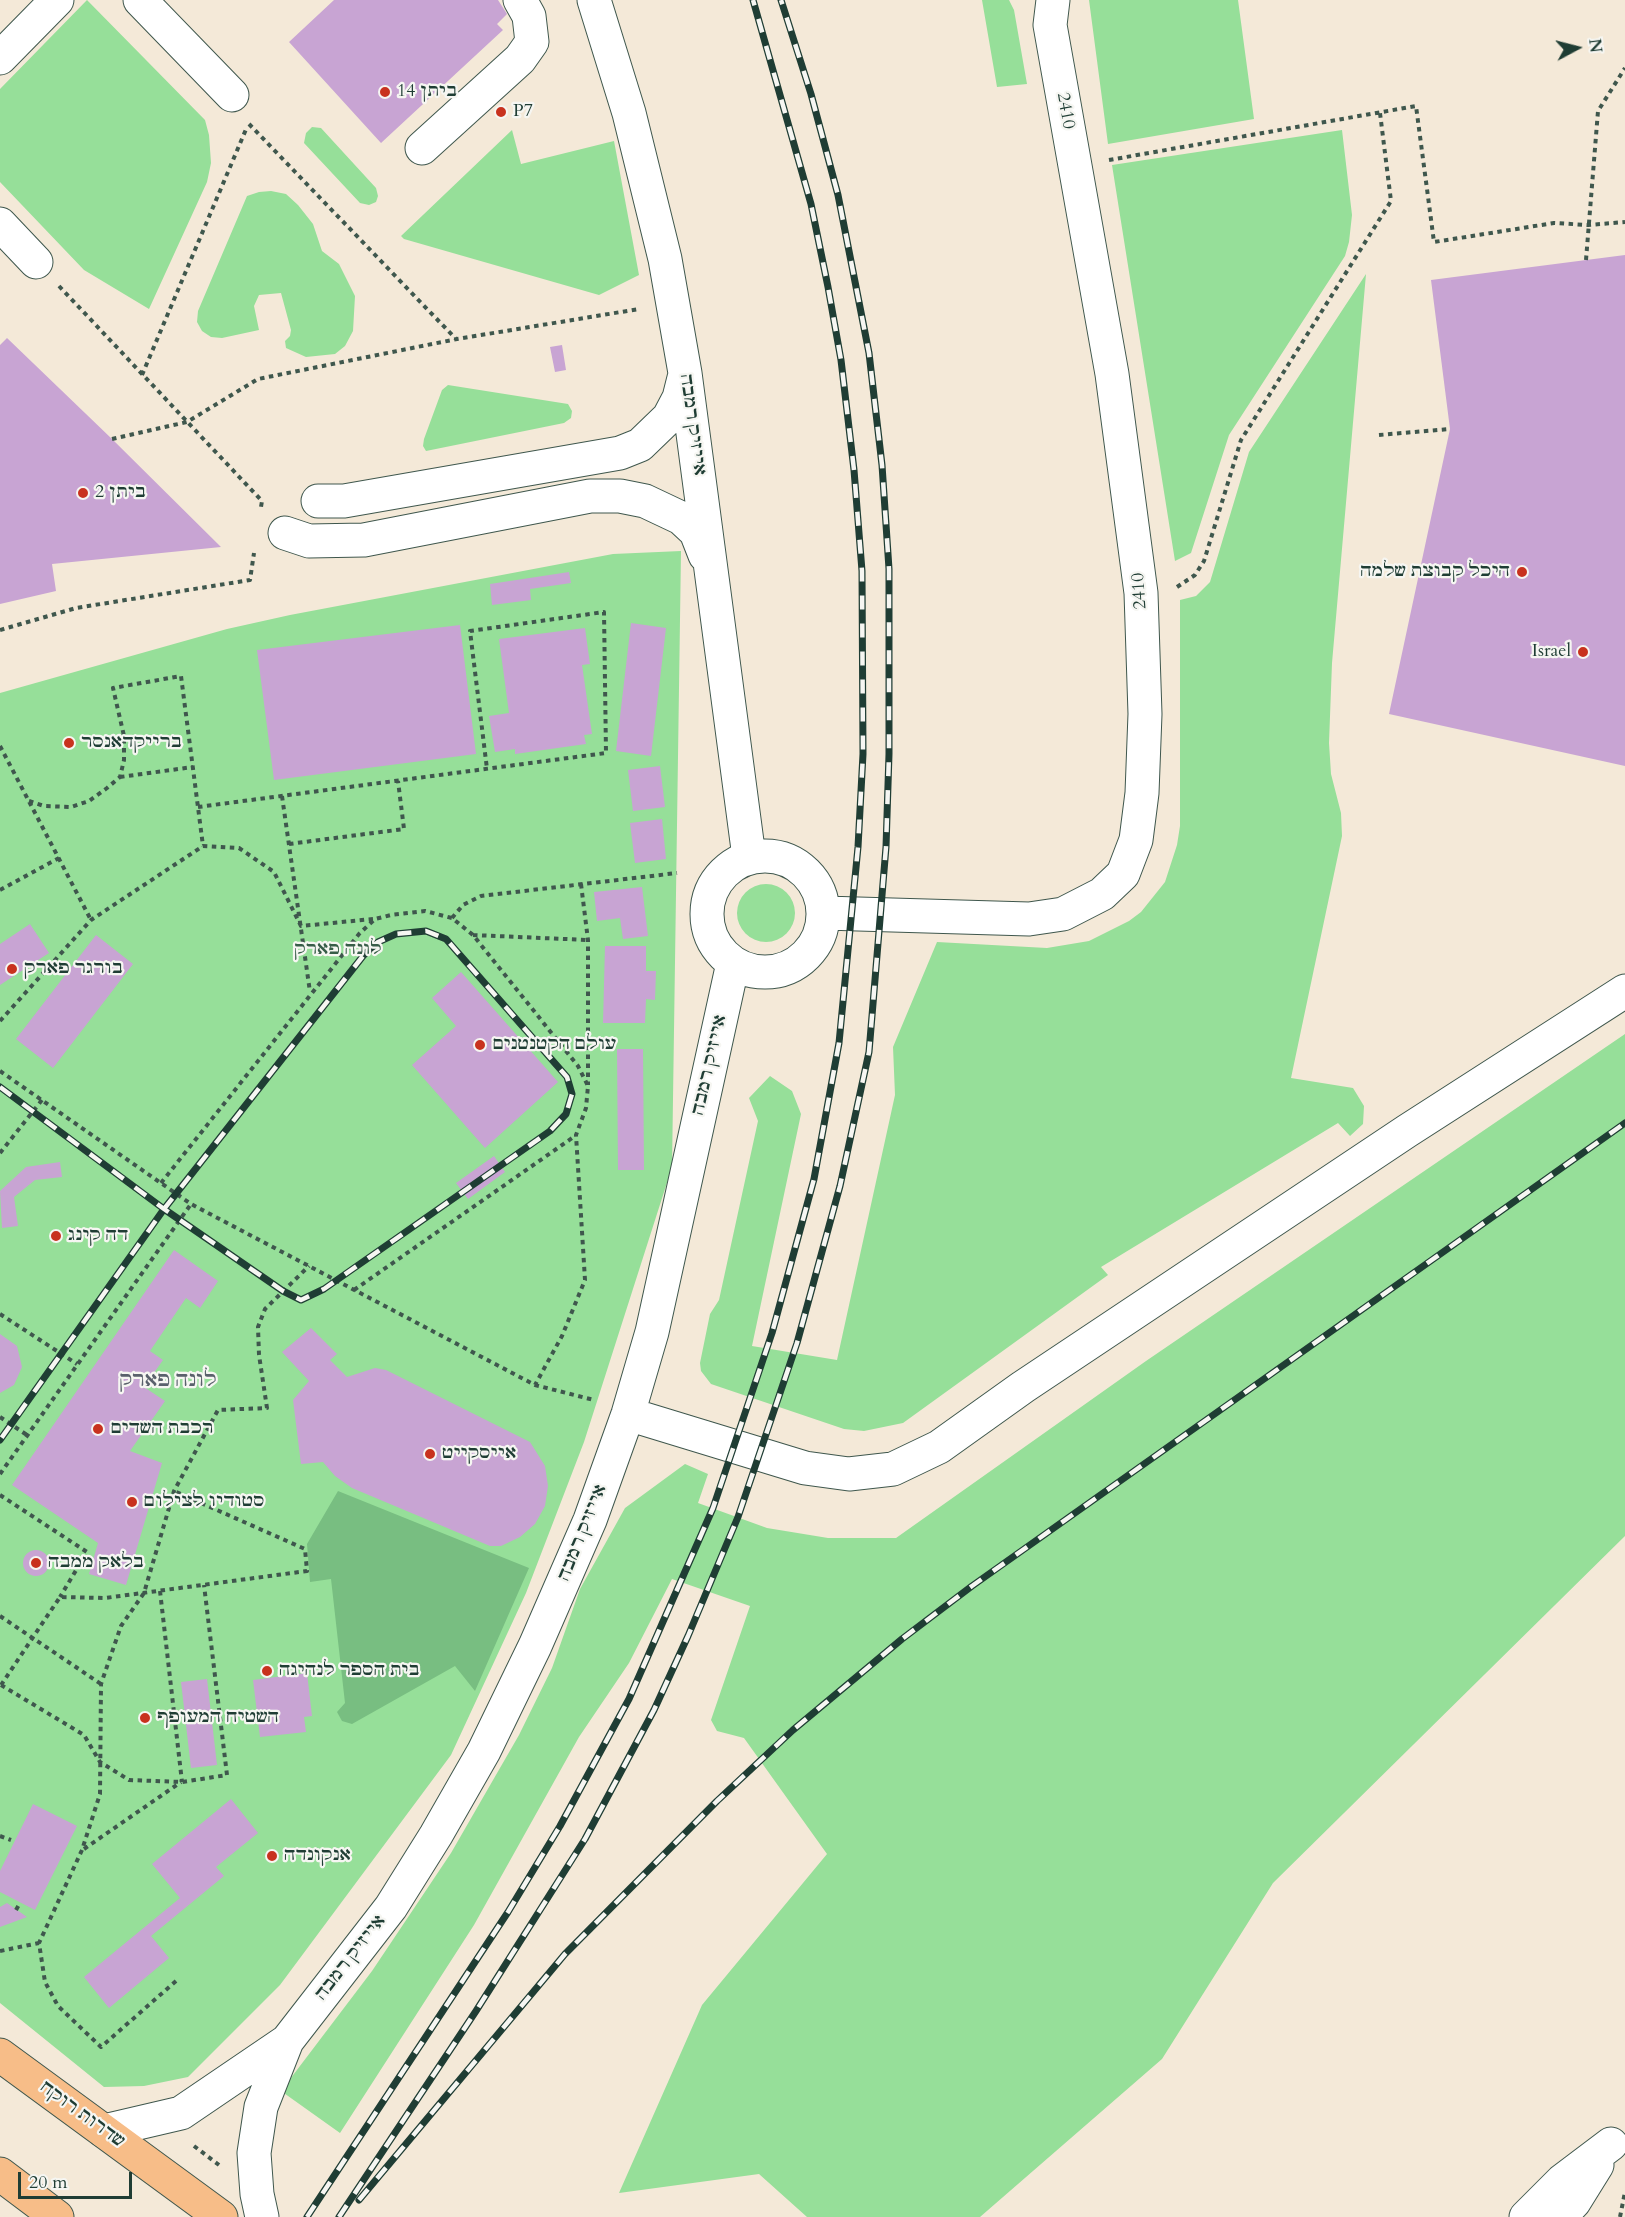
<!DOCTYPE html>
<html>
<head>
<meta charset="utf-8">
<style>
	body { margin:0 }
	#map { position:relative; width:1625px; height:2217px; overflow:hidden; background:#f4e9d8; font-family:Cardo,serif }
	canvas { display:block }
	.north { position:absolute; left:1547px; top:18px; width:60px; height:60px; -webkit-text-stroke:4px #f6f6f2; paint-order:stroke; rotate:83deg; font-size:16px; font-weight:700; line-height:24px; text-align:center; color:#1f3d34 }
	.north::after { content:''; display:block; margin:auto; width:21px; height:27px; background:#1f3d34; clip-path:polygon(50% 0,100% 100%,50% 72%,0 100%) }
	.scale { position:absolute; left:18px; top:2172px; width:114px; height:27px; box-sizing:border-box; border:3px solid #1f3d34; border-top:0; padding-left:8px; font-size:18px; line-height:21px; white-space:nowrap; color:#1f3d34; -webkit-text-stroke:4px #f6f6f2; paint-order:stroke }
</style>
</head>
<body>
<div id="map">
<canvas width="1625" height="2217"></canvas>
<div class="north">N</div>
<div class="scale">20 m</div>
</div>
<script>
const g = document.querySelector('canvas').getContext('2d');
g.lineJoin = 'round';
function fill(path, color) { g.fillStyle = color; g.fill(path, 'evenodd'); }
const poly = rows => new Path2D(rows.map(r => 'M' + r).join(''));
function trace(path, color, width, dash) { g.strokeStyle = color; g.lineWidth = width; g.lineCap = dash ? 'butt' : 'round'; g.setLineDash(dash || []); g.stroke(path); }
function write(font, color, halo, rows, align = 'center') {
  g.font = font + ' Cardo,"Frank Ruhl Libre",serif'; g.lineWidth = 4.5; g.setLineDash([]); g.textBaseline = 'middle'; g.strokeStyle = halo; g.fillStyle = color; for (const [text, x, y, turn = 0] of rows) {
    g.save(); g.translate(x, y); g.rotate((+turn || 0) * Math.PI / 180); g.textAlign = isNaN(turn) ? turn : align; if (halo) g.strokeText(text, 0, 0); g.fillText(text, 0, 0); g.restore();
  }
}
fill(poly([
	[87,0,205,120,209,135,211,163,207,182,149,309,84,270,0,182,0,89],
	[982,0,1009,0,1014,10,1027,84,997,87],
	[1089,0,1238,0,1254,119,1108,144],
	[312,127,321,128,376,188,378,196,376,202,369,205,360,203,304,143,306,133],
	[512,130,521,164,614,141,639,275,599,295,404,239,401,236],
	[1342,130,1352,215,1349,242,1345,256,1229,435,1191,553,1175,561,1112,165],
	[271,191,286,194,298,205,313,224,322,251,339,264,355,296,353,331,345,346,335,354,306,357,286,348,285,341,290,336,291,330,281,293,259,295,254,306,259,330,222,338,211,337,202,331,197,322,198,311,247,196,259,192],
	[1366,274,1332,663,1329,743,1331,774,1341,813,1342,836,1291,1078,1353,1088,1364,1106,1363,1124,1350,1136,1338,1123,1101,1267,1108,1275,903,1423,864,1431,844,1429,711,1384,701,1371,700,1363,710,1314,719,1300,758,1121,749,1098,770,1076,792,1091,801,1114,752,1346,837,1360,895,1095,893,1047,937,942,1047,948,1089,941,1129,921,1141,912,1165,882,1177,845,1180,826,1180,600,1196,596,1210,582,1249,452],
	[448,385,568,404,572,411,571,418,564,423,426,451,423,446,424,439,442,390],
	[681,551,672,1167,584,1442,526,1593,451,1755,280,1985,188,2077,144,2086,104,2087,0,2003,0,693,227,629,290,615,613,554],
	'737 913a29 29 0 1 1 58 0a29 29 0 1 1-58 0Z',
	[1625,1034,1625,1536,1273,1883,1162,2059,980,2217,807,2217,759,2174,619,2193,702,2005,827,1854,744,1738,717,1731,711,1720,750,1606,672,1579,629,1663,579,1737,474,1925,340,2133,281,2091,372,1971,451,1853,519,1735,552,1668,580,1589,625,1508,685,1464,708,1474,698,1503,767,1528,828,1538,896,1538,1146,1361]
]), '#96df99');
fill(poly([
	[338,1491,529,1568,475,1691,455,1666,352,1724,342,1721,337,1712,345,1703,331,1579,310,1582,307,1544]
]), '#78be81');
fill(poly([
	[334,0,498,0,507,14,497,24,503,30,381,143,289,42],
	[1625,255,1625,766,1389,714,1450,429,1431,280],
	[7,338,112,439,221,547,52,564,56,591,0,604,0,345],
	[562,345,566,370,555,372,550,347],
	[569,572,571,583,530,589,531,600,492,605,490,584],
	[631,623,666,628,651,756,616,751],
	[460,625,476,754,274,780,257,650],
	[585,628,590,664,582,665,592,734,584,735,586,744,515,754,515,749,495,752,489,716,509,713,499,639],
	[660,766,665,807,633,811,628,770],
	[662,819,666,859,635,863,630,823],
	[642,887,648,936,623,939,620,918,597,921,594,892],
	[30,924,49,953,0,985,0,944],
	[96,935,133,964,53,1068,16,1039],
	[605,946,646,946,646,971,656,971,655,1000,646,999,645,1023,603,1023],
	[461,972,558,1082,485,1148,412,1065,456,1026,432,998],
	[617,1049,643,1049,644,1170,618,1170],
	[494,1156,505,1172,468,1199,456,1183],
	[60,1162,62,1177,35,1180,14,1197,18,1226,2,1228,0,1191,26,1167],
	[174,1250,218,1281,200,1308,186,1298,150,1351,163,1360,144,1387,165,1401,130,1451,162,1463,126,1585,89,1574,98,1543,12,1485],
	[311,1328,337,1354,330,1360,347,1377,375,1368,386,1370,530,1442,545,1466,548,1486,545,1506,535,1524,520,1537,501,1546,490,1546,352,1488,335,1476,323,1462,301,1464,293,1400,309,1381,282,1352],
	[0,1334,17,1346,22,1367,14,1385,0,1393],
	'23 1563a13 13 0 1 1 26 0a13 13 0 1 1-26 0Z',
	[307,1673,312,1716,304,1717,306,1732,260,1737,253,1680],
	[207,1679,217,1765,191,1768,181,1682],
	[231,1799,258,1833,216,1867,224,1876,151,1936,169,1958,109,2008,84,1977,180,1898,152,1864],
	[33,1804,77,1826,35,1910,0,1892,0,1871],
	[7,1903,27,1917,0,1927,0,1907]
]), '#c8a4d3');
const minor = poly([
	[140,0,232,95],
	[594,0,629,113,665,259,685,373,749,857],
	[0,58,57,0],
	[422,148,520,59,532,42,529,16,520,0],
	[0,224,36,262],
	[318,501,344,501,620,453,640,445,669,417,679,398,684,378],
	[285,533,309,541,364,540,590,496,620,496,645,501,681,518,696,532,705,555],
	'707 914a58 58 0 1 1 116 0a58 58 0 1 1-116 0Z',
	[824,913,1029,919,1063,914,1102,894,1123,874,1136,840,1142,793,1145,714,1141,593,1112,374,1050,25,1053,0],
	[628,1414,805,1468,849,1474,893,1469,939,1447,1023,1387,1407,1131,1625,991],
	[104,2131,181,2113,287,2041],
	[262,2217,257,2194,254,2153,261,2107,287,2041,391,1907,436,1835,484,1751,535,1646,590,1520,628,1414,652,1332,733,963],
	[1526,2217,1562,2181,1611,2144],
	[1560,2217,1574,2202,1597,2165]
]);
const major = poly([
	[0,2055,221,2217],
	[0,2174,57,2217]
]);
trace(minor, '#3f574d', 35);
trace(major, '#3f574d', 35);
trace(poly([
	[249,124,456,339],
	[1109,160,1416,106,1434,242,1554,223,1588,225,1625,222],
	[1586,260,1598,111,1625,68],
	[59,286,262,501,261,507],
	[142,375,247,127],
	[1379,435,1450,429],
	[112,439,187,422,258,379,457,339,639,309],
	[1177,587,1195,575,1204,561,1241,440,1391,201,1380,113],
	[0,630,76,608,250,580,254,553],
	[0,746,91,920],
	[120,777,193,767],
	[282,796,310,992],
	[29,801,44,806,71,807,89,801,107,788,120,777,124,760,124,736,113,688,181,676,203,846],
	[198,807,606,753,604,612,470,631,487,769],
	[289,844,404,829,398,781],
	[581,884,588,940,588,1085],
	[0,890,59,858],
	[452,918,463,905,481,896,677,873],
	[473,935,588,940],
	[0,1021,91,920,203,846,239,848,274,872,301,926,373,919],
	[0,1071,191,1204,535,1385,594,1400],
	[0,1153,42,1100],
	[161,1183,359,934,375,919,391,915,425,911,452,918,473,935,578,1066,588,1086,586,1108,576,1135,585,1280,562,1336,535,1385],
	[354,1290,575,1136],
	[0,1314,77,1364],
	[0,1417,27,1435],
	[0,1474,191,1204],
	[0,1495,87,1552,60,1597],
	[160,1591,182,1782],
	[0,1616,101,1684],
	[1,1685,60,1597,105,1598,307,1571,305,1549,174,1491],
	[1,1685,84,1735,100,1762,129,1780,182,1782,227,1775,204,1585],
	[0,1836,11,1840],
	[84,1849,181,1782],
	[16,1910,20,1903],
	[0,1951,39,1943],
	[176,1981,101,2047,58,2006,45,1982,39,1943,82,1850,100,1794,101,1684,121,1626,144,1593,174,1491,218,1410,267,1408,259,1355,258,1327,265,1309,309,1266],
	[194,2146,219,2165],
	[1620,2217,1625,2192]
]), '#3f574d', 4, [4.5, 4.5]);
trace(minor, '#fff', 33);
trace(major, '#f7bd88', 33);
const rail = poly([
	[0,1087,164,1209,283,1291,301,1300,324,1289,550,1131,566,1114,572,1094,567,1077,446,939,426,931,396,934,378,942,363,956,164,1209,0,1440],
	[359,2200,565,1954,717,1801,793,1730,902,1639,972,1586,1625,1123],
	[307,2217,508,1912,560,1826,629,1699,713,1508,772,1333,814,1179,839,1043,858,847,863,754,862,571,854,470,841,360,828,287,811,204,753,0],
	[339,2217,476,2011,585,1839,654,1710,688,1636,738,1517,797,1343,840,1186,869,1052,886,847,889,754,889,569,882,465,869,353,838,195,811,94,781,0]
]);
trace(rail, '#1f3d34', 7);
trace(rail, '#f6f6f2', 4.5, [14]);
for (const [x, y, r, color] of [
	[385,92,6,"#c8321e"],
	[501,112,6,"#c8321e"],
	[83,493,6,"#c8321e"],
	[1522,572,6,"#c8321e"],
	[1583,652,6,"#c8321e"],
	[69,743,6,"#c8321e"],
	[12,969,6,"#c8321e"],
	[480,1045,6,"#c8321e"],
	[56,1236,6,"#c8321e"],
	[98,1429,6,"#c8321e"],
	[430,1454,6,"#c8321e"],
	[132,1502,6,"#c8321e"],
	[36,1563,6,"#c8321e"],
	[267,1671,6,"#c8321e"],
	[145,1718,6,"#c8321e"],
	[272,1856,6,"#c8321e"]
]) { const dot = new Path2D(); dot.arc(x, y, r, 0, 2 * Math.PI); g.fillStyle = color; g.fill(dot); trace(dot, '#f6f6f2', 2); }
write('18px', '#1f3d34', '#f6f6f2', [
	["ביתן 14",397,92],
	["P7",513,112],
	["ביתן 2",95,493],
	["היכל קבוצת שלמה",1510,572,"right"],
	["Israel",1571,652,"right"],
	["ברייקדאנסר",81,743],
	["בורגר פארק",24,969],
	["עולם הקטנטנים",492,1045],
	["דה קינג",68,1236],
	["רכבת השדים",110,1429],
	["אייסקייט",442,1454],
	["סטודיו לצילום",144,1502],
	["בלאק ממבה",48,1563],
	["בית הספר לנהיגה",279,1671],
	["השטיח המעופף",157,1718],
	["אנקונדה",284,1856]
], 'left');
write('18px', '#1f3d34', '#f6f6f2', [
	["2410",1065,111,80],
	["אייזיק רמבה",692,425,82],
	["2410",1140,591,-94],
	["אייזיק רמבה",710,1065,-77],
	["אייזיק רמבה",583,1533,-68],
	["אייזיק רמבה",351,1958,-52],
	["שדרות רוקח",82,2115,36]
]);
write('18px', '#375d48', '#f6f6f2', [
	["לונה פארק",338,950]
]);
write('bold 20px', '#5a616c', '#f6f6f2', [
	["לונה פארק",168,1381]
]);
</script>
</body>
</html>
